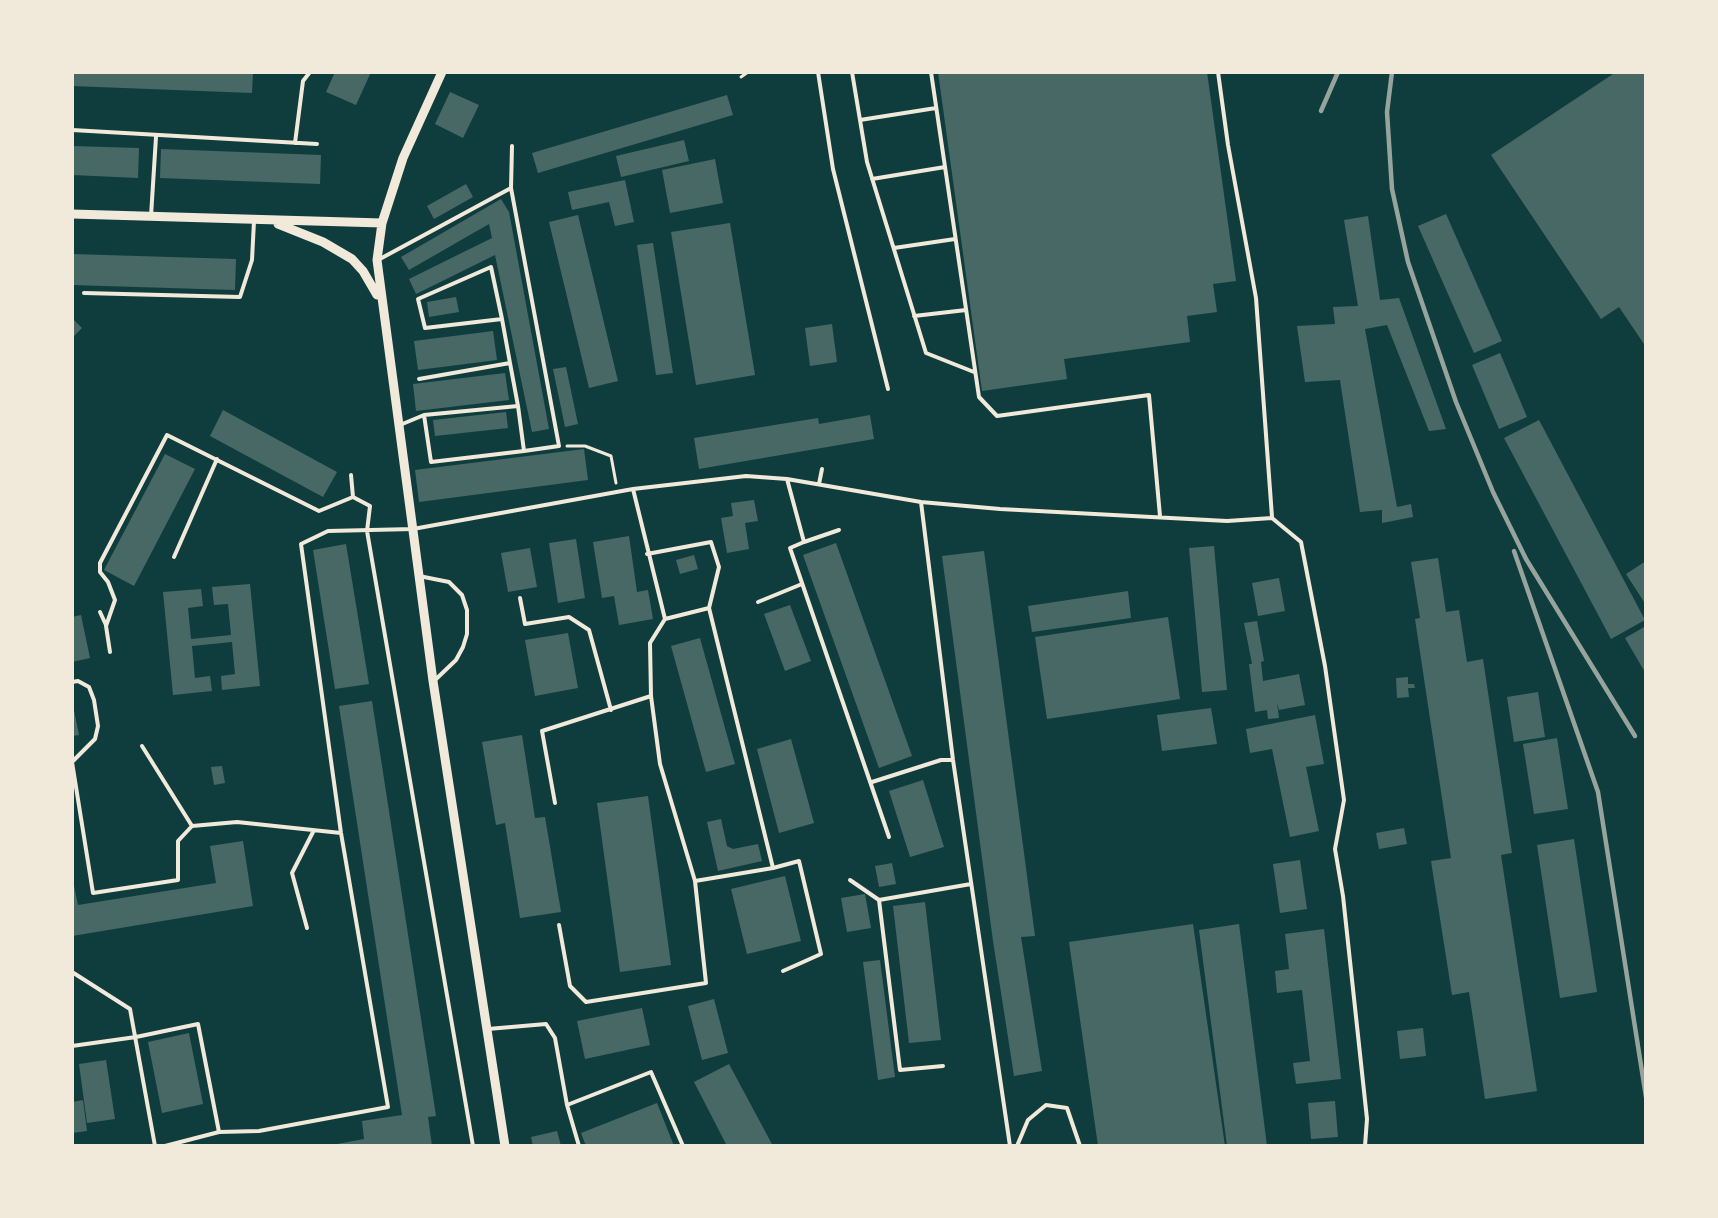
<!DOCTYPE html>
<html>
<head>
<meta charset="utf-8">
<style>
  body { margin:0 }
  #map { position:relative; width:1718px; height:1218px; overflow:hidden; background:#0f3d3e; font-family:"Source Serif 4",serif }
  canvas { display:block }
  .frame { position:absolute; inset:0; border:74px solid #f1e9da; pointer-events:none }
</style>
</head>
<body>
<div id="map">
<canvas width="1718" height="1218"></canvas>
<div class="frame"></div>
</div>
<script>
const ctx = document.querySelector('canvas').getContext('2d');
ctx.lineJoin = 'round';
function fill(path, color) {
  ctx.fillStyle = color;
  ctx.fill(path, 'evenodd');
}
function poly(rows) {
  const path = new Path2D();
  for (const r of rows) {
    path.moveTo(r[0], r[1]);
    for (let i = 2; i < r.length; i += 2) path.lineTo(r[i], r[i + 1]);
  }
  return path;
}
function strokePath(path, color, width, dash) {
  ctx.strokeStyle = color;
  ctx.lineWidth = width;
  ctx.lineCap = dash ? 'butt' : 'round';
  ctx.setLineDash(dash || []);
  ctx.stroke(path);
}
const building = poly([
  [72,72,253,72,252,93,72,86],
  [335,72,371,72,356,105,326,92],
  [938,72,1207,72,1236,281,1213,284,1217,312,1187,316,1190,342,1064,359,1067,379,982,391],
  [1616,72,1646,72,1646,347,1619,307,1601,319,1491,155],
  [450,92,479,105,463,138,435,124],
  [727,95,733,115,538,173,532,153],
  [684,140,689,161,621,177,616,156],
  [72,146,139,148,138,178,72,175],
  [161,149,321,155,320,184,160,178],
  [715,159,723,203,670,213,662,170],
  [625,180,634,222,615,226,609,202,572,210,568,192],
  [466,184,473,197,434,219,427,206],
  [501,199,509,212,549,429,532,432,495,255,416,294,409,279,492,238,489,224,409,270,401,257],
  [1446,214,1502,341,1474,353,1418,226],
  [578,215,618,381,589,388,549,222],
  [1368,216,1380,300,1399,298,1446,429,1429,431,1387,325,1365,329,1397,507,1411,504,1413,517,1382,523,1382,510,1360,512,1340,380,1305,382,1297,326,1335,324,1333,307,1358,306,1344,220],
  [730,223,755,375,696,385,671,232],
  [653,243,673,373,656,375,637,245],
  [72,254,236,259,235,290,72,285],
  [456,297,459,312,429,317,427,302],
  [72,318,82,328,72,338],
  [832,324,837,362,810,366,805,328],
  [493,331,497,360,418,370,414,341],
  [1500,353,1527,417,1499,429,1472,365],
  [566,367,578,424,565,427,553,369],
  [505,373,509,400,416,411,413,384],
  [223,410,337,472,323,497,210,436],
  [506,412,508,428,435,436,433,420],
  [870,415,874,439,699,469,694,438,818,418,819,424],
  [1539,420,1645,620,1611,639,1504,438],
  [584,449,588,480,419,502,415,470],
  [165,454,195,469,134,586,104,570],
  [754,500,758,521,745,523,749,549,727,553,721,518,733,516,731,503],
  [629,536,637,592,648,590,653,619,619,625,614,596,602,598,593,542],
  [576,539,585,598,558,603,549,543],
  [836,543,912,756,879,768,803,555],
  [346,544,369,684,335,689,313,550],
  [1214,546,1227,690,1202,692,1189,548],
  [530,548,537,587,508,592,501,553],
  [984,551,1035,936,1021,937,1042,1071,1014,1076,993,941,942,556],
  [694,555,698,569,680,574,676,560],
  [1438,558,1446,612,1459,610,1467,662,1483,659,1512,853,1501,855,1537,1091,1485,1099,1469,992,1452,995,1431,861,1451,858,1415,619,1420,618,1411,562],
  [1646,561,1646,605,1626,574],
  [1279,578,1285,611,1258,616,1252,583],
  [250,584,260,686,222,690,221,676,235,674,232,642,192,646,195,678,210,676,212,691,173,695,163,592,201,589,203,606,188,608,191,639,231,635,228,604,214,605,212,587],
  [1128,591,1131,618,1032,632,1028,606],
  [790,605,811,661,785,671,764,614],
  [81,615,90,658,72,662,72,617],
  [1168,617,1180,699,1047,719,1035,637],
  [1257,621,1264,661,1261,662,1263,681,1299,674,1305,705,1279,710,1277,702,1279,718,1268,719,1267,710,1255,712,1249,664,1252,664,1244,623],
  [1646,626,1646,674,1625,638],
  [568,633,578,688,535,696,525,640],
  [700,638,735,764,706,772,671,646],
  [1408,677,1408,684,1414,684,1415,688,1408,688,1409,697,1397,698,1396,678],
  [1538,692,1545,737,1514,742,1507,697],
  [72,700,79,735,72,736],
  [372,701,436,1116,428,1117,432,1146,326,1146,364,1139,362,1121,402,1115,339,706],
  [1211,708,1217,744,1162,751,1157,715],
  [1315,715,1324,764,1306,767,1319,831,1290,837,1272,749,1250,753,1246,729],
  [522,735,535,818,545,817,561,912,520,918,505,823,496,825,482,742],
  [1557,738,1568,809,1534,814,1523,744],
  [791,739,814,823,779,833,757,749],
  [222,766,225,783,214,785,211,767],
  [923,780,944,847,910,857,889,791],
  [648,796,671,965,620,972,597,803],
  [721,819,727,846,733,849,758,844,762,861,718,871,707,822],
  [1404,828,1407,844,1379,849,1376,833],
  [1574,839,1597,992,1560,998,1537,845],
  [243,841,253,906,72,936,72,876,78,905,216,883,210,846],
  [1300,860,1307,909,1280,913,1273,864],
  [892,863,896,884,879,887,875,866],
  [785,876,801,941,747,954,731,889],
  [865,894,871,928,847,932,841,898],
  [925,902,941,1040,909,1043,893,906],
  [1193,924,1225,1146,1098,1146,1069,942],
  [1239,924,1267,1146,1227,1146,1199,930],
  [1324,929,1341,1079,1296,1084,1293,1063,1310,1061,1302,990,1277,993,1275,971,1289,969,1285,934],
  [880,960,895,1077,878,1080,863,962],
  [714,999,728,1053,702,1060,688,1006],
  [642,1008,650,1045,585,1059,577,1021],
  [1423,1028,1426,1056,1400,1059,1397,1031],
  [189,1033,203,1104,162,1113,148,1042],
  [106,1060,115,1119,87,1123,79,1064],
  [729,1064,773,1146,727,1146,694,1082],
  [83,1100,87,1131,72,1133,72,1102],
  [1335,1101,1338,1137,1311,1139,1308,1103],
  [657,1103,674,1146,586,1146,581,1133],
  [557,1131,561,1146,533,1146,531,1137]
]);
const path = poly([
  [741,77,748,72],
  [567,446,585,446,611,456,616,483]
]);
const service = poly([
  [818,72,833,169,888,389],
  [852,72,867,162,926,353,974,372],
  [931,72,979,397,997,416,1149,395,1160,516],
  [1218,72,1228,145,1256,298,1272,517],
  [860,120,936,108],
  [72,130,317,144],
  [295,143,303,81,310,72],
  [512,146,511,188,559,446,524,451],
  [872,179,945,167],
  [151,216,156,137],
  [894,248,955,239],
  [378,260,511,188],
  [84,293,240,297,252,260,254,221],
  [914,316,966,310],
  [419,379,510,363],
  [424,415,431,462,524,451,518,406,510,363,502,319,491,267,418,299,425,328,502,319],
  [400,425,424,415,518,406],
  [351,475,353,497],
  [787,479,804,542,839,530],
  [819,484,822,469],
  [921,502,953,760,1010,1146],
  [804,542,790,548,889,837],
  [647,554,711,542,719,567,709,608],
  [174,557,217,459],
  [419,576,449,582,462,595,467,610,467,634,463,647,456,660,434,681],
  [520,598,525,624,569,617,589,630,611,710],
  [758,602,802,584],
  [100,612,106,625],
  [665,619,650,643,651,696,660,764,695,881],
  [110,652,106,626,115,600,108,582,100,572,100,563,167,435,319,511,353,497,370,506,367,531,473,1146],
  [72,682,78,681,89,687,94,700,98,726,95,739,72,762,93,893,178,880,178,841,192,826,237,822,341,833],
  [142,746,192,826],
  [872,782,941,760,953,760],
  [555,803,542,731,651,696],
  [773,868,799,861,821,954,783,971],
  [850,880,879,900,971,884],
  [879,900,900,1070,943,1066],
  [559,925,570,986,586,1002,706,983,695,881,773,868,709,608,665,619,633,489],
  [307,928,292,873,313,832],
  [72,972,130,1009,155,1146],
  [488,1029,546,1024,555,1038,567,1105,579,1146],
  [72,1046,136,1037,198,1024,219,1132],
  [567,1105,651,1072,683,1146],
  [165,1146,219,1132,259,1131,388,1107,341,833,301,544,328,531,413,529,633,489,746,476,787,479,921,502,1000,509,1227,521,1272,518,1301,542,1325,666,1344,800,1335,849,1343,896,1367,1119,1365,1146],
  [1017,1146,1028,1120,1046,1105,1067,1108,1080,1146]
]);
const tertiary = poly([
  [442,72,403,158,382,223,377,260,433,681,505,1146],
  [72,214,382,223],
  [278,224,323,242,352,259,363,271,377,295]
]);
const rail = poly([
  [1392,72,1387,112,1392,189,1408,262,1456,402,1493,492,1526,559,1635,736],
  [1321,111,1338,72],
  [1514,551,1598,792,1646,1097]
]);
fill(building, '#486865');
strokePath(path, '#f1e9da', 3);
strokePath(service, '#f1e9da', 4);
strokePath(tertiary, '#f1e9da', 9);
strokePath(rail, '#97a49c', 4.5);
</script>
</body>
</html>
